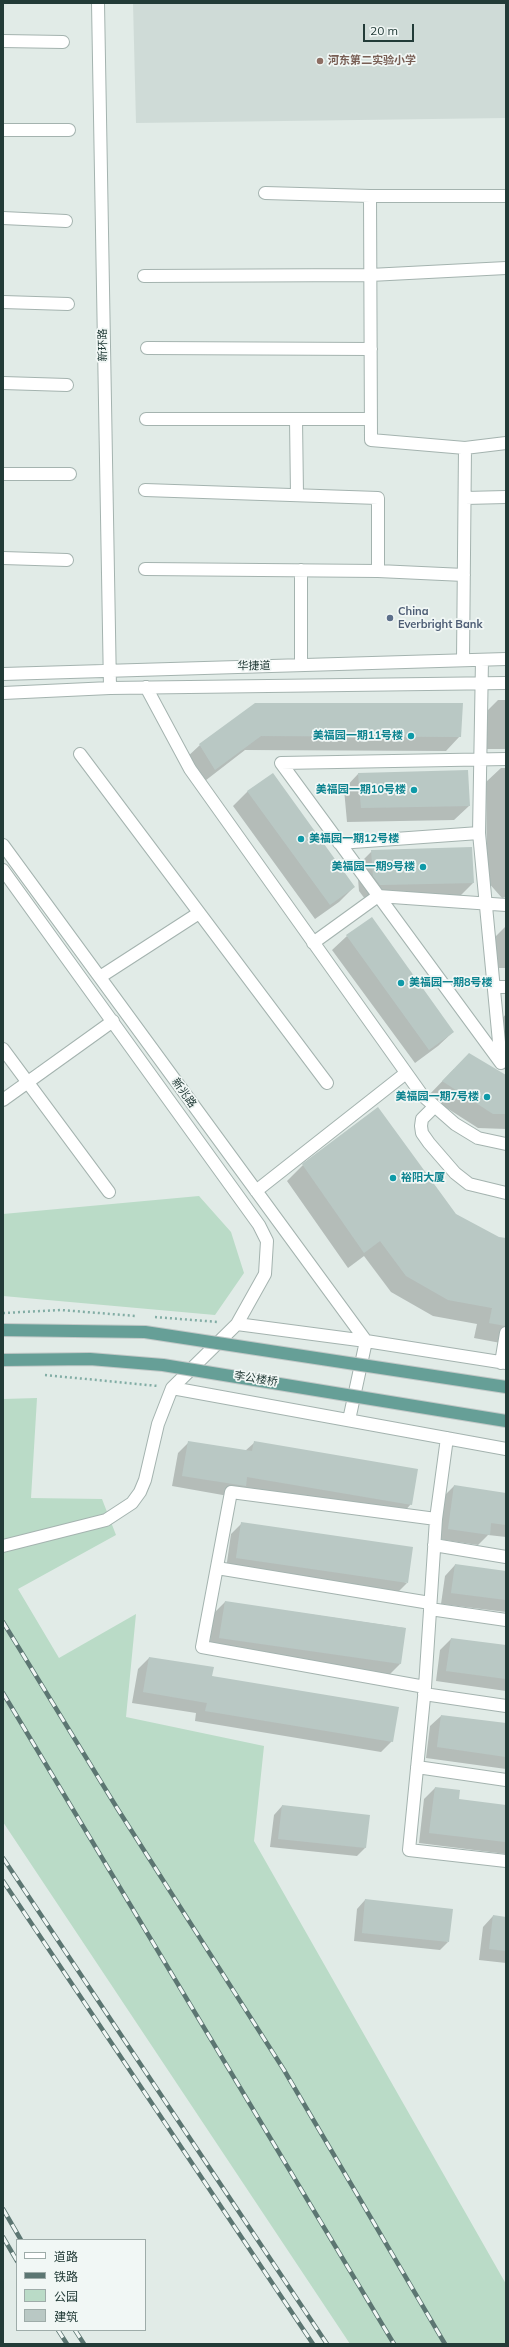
<!DOCTYPE html>
<html>
<head>
<meta charset="utf-8">
<style>
  body { margin:0 }
  #map { position:relative; width:509px; height:2347px; overflow:hidden; background:#e1ebe7; font-family:Mulish,"Noto Sans SC",sans-serif }
  canvas { display:block }
  .frame { position:absolute; inset:0; border:4px solid #223b37; pointer-events:none }
  .legend { position:absolute; left:16px; top:2239px; width:130px; height:92px; box-sizing:border-box; background:#f1f7f5; border:1px solid #9eaca9; margin:0; padding:5px 7px; list-style:none; font-size:12px; color:#223b37 }
  .legend li { display:flex; align-items:center; gap:8px; height:20px }
  .legend b { width:20px; border:1px solid #9eaca9 }
  .scale { position:absolute; left:363px; top:24px; width:51px; height:18px; box-sizing:border-box; border:2px solid #223b37; border-top:0; padding-left:5px; font-size:12px; line-height:14px; white-space:nowrap; color:#223b37; -webkit-text-stroke:3px #f1f7f5; paint-order:stroke }
</style>
</head>
<body>
<div id="map">
<canvas width="509" height="2347"></canvas>
<div class="frame"></div>
<ul class="legend">
<li><b style="height:5px;background:#fff"></b>道路</li>
<li><b style="height:5px;background:#5c7672"></b>铁路</li>
<li><b style="height:11px;background:#badbc7"></b>公园</li>
<li><b style="height:11px;background:#b9c8c4"></b>建筑</li>
</ul>
<div class="scale">20 m</div>
</div>
<script>
const ctx = document.querySelector('canvas').getContext('2d');
ctx.lineJoin = 'round';
function fill(path, color) {
  ctx.fillStyle = color;
  ctx.fill(path, 'evenodd');
}
function poly(rows) {
  const path = new Path2D();
  for (const r of rows) {
    path.moveTo(r[0], r[1]);
    for (let i = 2; i < r.length; i += 2) path.lineTo(r[i], r[i + 1]);
  }
  return path;
}
function strokePath(path, color, width, dash) {
  ctx.strokeStyle = color;
  ctx.lineWidth = width;
  ctx.lineCap = dash ? 'butt' : 'round';
  ctx.setLineDash(dash || []);
  ctx.stroke(path);
}
function drawText(font, color, halo, rows, align = 'center') {
  ctx.font = font + ' Mulish,"Noto Sans SC",sans-serif';
  ctx.lineWidth = 3.5;
  ctx.setLineDash([]);
  ctx.textBaseline = 'middle';
  ctx.strokeStyle = halo;
  ctx.fillStyle = color;
  for (const [text, x, y, turn = 0] of rows) {
    ctx.save();
    ctx.translate(x, y);
    ctx.rotate((+turn || 0) * Math.PI / 180);
    ctx.textAlign = isNaN(turn) ? turn : align;
    if (halo) ctx.strokeText(text, 0, 0);
    ctx.fillText(text, 0, 0);
    ctx.restore();
  }
}
const built = poly([
  [133,3,506,3,506,118,136,123]
]);
const green = poly([
  [199,1196,231,1232,244,1273,215,1315,3,1296,3,1214],
  [37,1398,31,1498,102,1499,116,1535,18,1589,59,1658,136,1614,126,1717,264,1746,254,1841,506,2284,506,2344,350,2344,3,1822,3,1399]
]);
const shadow = poly([
  [498,700,506,700,506,749,485,749,483,715],
  [462,704,460,736,446,751,245,750,201,784,185,759,200,745],
  [501,768,506,768,506,897,502,898,487,881,486,782],
  [358,774,469,806,454,820,347,822,344,789],
  [248,791,354,887,339,902,315,919,233,806],
  [372,851,473,883,459,897,365,899,359,891,357,866],
  [506,926,506,968,496,968,496,936],
  [347,936,453,1032,438,1046,415,1063,332,950],
  [506,1014,506,1046,499,1046,499,1022],
  [454,1069,506,1076,506,1129,478,1128,428,1096],
  [303,1165,455,1214,498,1238,506,1239,506,1344,474,1338,477,1324,433,1316,391,1292,364,1256,348,1268,287,1181],
  [189,1442,245,1451,254,1443,411,1504,401,1515,234,1497,172,1486,178,1453],
  [454,1486,506,1494,506,1537,488,1535,478,1545,438,1539,443,1497],
  [242,1523,407,1583,396,1594,226,1569,231,1534],
  [455,1565,506,1572,506,1612,441,1604,445,1576],
  [225,1602,405,1628,400,1664,389,1675,209,1648,214,1613],
  [451,1639,506,1646,506,1691,436,1681,440,1650],
  [149,1658,211,1676,392,1741,381,1752,195,1721,196,1713,132,1703,138,1669],
  [441,1716,506,1724,506,1769,426,1758,430,1726],
  [435,1788,458,1800,506,1806,506,1854,419,1843,424,1799],
  [282,1806,369,1816,365,1848,357,1856,270,1847,274,1815],
  [365,1900,448,1942,440,1950,354,1941,357,1909],
  [493,1916,506,1918,506,1963,479,1960,483,1927]
]);
const building = poly([
  [255,703,463,703,461,737,261,736,215,770,199,744],
  [468,770,470,806,361,808,358,773],
  [273,773,355,887,330,905,247,791],
  [472,847,474,883,380,885,373,876,371,850],
  [372,917,454,1032,429,1050,346,935],
  [469,1053,506,1075,506,1114,493,1114,442,1081],
  [378,1107,456,1214,499,1237,506,1238,506,1326,489,1323,492,1308,448,1300,406,1276,380,1241,364,1253,302,1164],
  [188,1441,252,1451,254,1441,418,1469,412,1505,247,1477,246,1486,182,1476],
  [454,1485,506,1493,506,1525,491,1523,490,1535,448,1529],
  [241,1522,413,1547,408,1583,236,1558],
  [455,1564,506,1571,506,1600,451,1593],
  [225,1601,406,1628,401,1664,219,1638],
  [451,1638,506,1645,506,1679,446,1671],
  [149,1657,214,1667,212,1676,399,1707,393,1742,205,1711,207,1703,143,1692],
  [441,1715,506,1723,506,1757,437,1747],
  [435,1787,460,1790,459,1799,506,1805,506,1842,429,1833],
  [282,1805,370,1815,366,1848,278,1839],
  [365,1899,453,1909,449,1942,362,1933],
  [493,1915,506,1917,506,1951,489,1949]
]);
const path = poly([
  [3,1313,61,1310,136,1316],
  [155,1317,218,1322],
  [45,1375,158,1386]
]);
const minor = poly([
  [98,3,110,688],
  [3,41,63,42],
  [3,130,69,130],
  [265,193,370,196],
  [506,196,370,196,371,440,465,448,506,443],
  [3,218,66,221],
  [144,276,370,275,506,268],
  [3,302,68,304],
  [147,348,371,349],
  [3,383,67,385],
  [146,419,371,419],
  [296,419,297,495],
  [3,474,70,474],
  [145,490,378,498,378,571],
  [465,498,506,497],
  [3,558,67,560],
  [145,569,378,571,464,575],
  [301,570,301,664],
  [463,660,465,448],
  [482,660,479,833,501,1063],
  [3,674,506,659],
  [146,687,190,769,422,1095,455,1124,478,1138,506,1144],
  [3,693,110,688,506,683],
  [80,754,327,1083],
  [339,843,479,833],
  [3,845,366,1341],
  [3,870,259,1225,267,1241,265,1274,237,1324,172,1388,158,1424,145,1480,140,1492,132,1503,106,1520,3,1546],
  [313,943,378,896,506,905],
  [100,977,199,913],
  [494,987,506,987],
  [3,1049,109,1192],
  [501,1063,281,763,506,759],
  [3,1100,113,1021],
  [434,1107,422,1119,421,1126,422,1133,429,1143,455,1173,469,1184,506,1193],
  [256,1191,406,1073],
  [237,1324,366,1341,506,1363],
  [501,1363,506,1333],
  [172,1388,506,1449],
  [349,1420,366,1341],
  [447,1438,436,1519,425,1687,409,1850,506,1861],
  [434,1545,506,1557],
  [217,1568,430,1603],
  [430,1609,506,1620],
  [425,1687,202,1647,231,1492,436,1519],
  [424,1694,506,1706],
  [417,1767,506,1780]
]);
const rail = poly([
  [3,1622,117,1808,284,2070,445,2344],
  [3,1693,394,2344],
  [3,1858,327,2344],
  [3,1881,313,2344],
  [3,2209,21,2240],
  [3,2237,17,2261],
  [58,2330,67,2344],
  [75,2330,84,2344]
]);
const majorBridge = poly([
  [3,1330,145,1332,506,1387],
  [3,1360,90,1359,163,1365,506,1421]
]);
const markers = [
  [320,61,4,"#8d6e63"],
  [390,618,4,"#5c6f8a"],
  [411,736,4,"#0f9aa8"],
  [414,790,4,"#0f9aa8"],
  [301,839,4,"#0f9aa8"],
  [423,867,4,"#0f9aa8"],
  [401,983,4,"#0f9aa8"],
  [487,1097,4,"#0f9aa8"],
  [393,1178,4,"#0f9aa8"]
];
const educationNames = [
  ["河东第二实验小学",328,61]
];
const streetNames = [
  ["新环路",103,345,-91],
  ["华捷道",254,666,-1],
  ["新兆路",184,1093,54],
  ["李公楼桥",256,1379,9]
];
const serviceNames = [
  ["China",398,612],
  ["Everbright Bank",398,625]
];
const cultureNames = [
  ["美福园一期11号楼",403,736],
  ["美福园一期10号楼",406,790],
  ["美福园一期12号楼",309,839,"left"],
  ["美福园一期9号楼",415,867],
  ["美福园一期8号楼",409,983,"left"],
  ["美福园一期7号楼",479,1097],
  ["裕阳大厦",401,1178,"left"]
];
fill(built, '#cfdbd7');
fill(green, '#badbc7');
fill(shadow, '#0003');
fill(building, '#b9c8c4');
strokePath(minor, '#a4b3af', 14);
strokePath(path, '#82ada5', 2.5, [2, 3]);
strokePath(minor, '#fff', 12);
strokePath(rail, '#5c7672', 4.5);
strokePath(rail, '#f1f7f5', 3, [9]);
strokePath(majorBridge, '#c1c8c7', 14, []);
strokePath(majorBridge, '#669f97', 12);
for (const [x, y, r, color] of markers) {
  const dot = new Path2D();
  dot.arc(x, y, r, 0, 2 * Math.PI);
  ctx.fillStyle = color;
  ctx.fill(dot);
  strokePath(dot, '#f1f7f5', 1.5);
}
drawText('bold 11px', '#785e54', '#f1f7f5', educationNames, 'left');
drawText('11px', '#223b37', '#f1f7f5', streetNames);
drawText('bold 11px', '#4e5e75', '#f1f7f5', serviceNames, 'left');
drawText('bold 11px', '#0d838f', '#f1f7f5', cultureNames, 'right');
</script>
</body>
</html>
